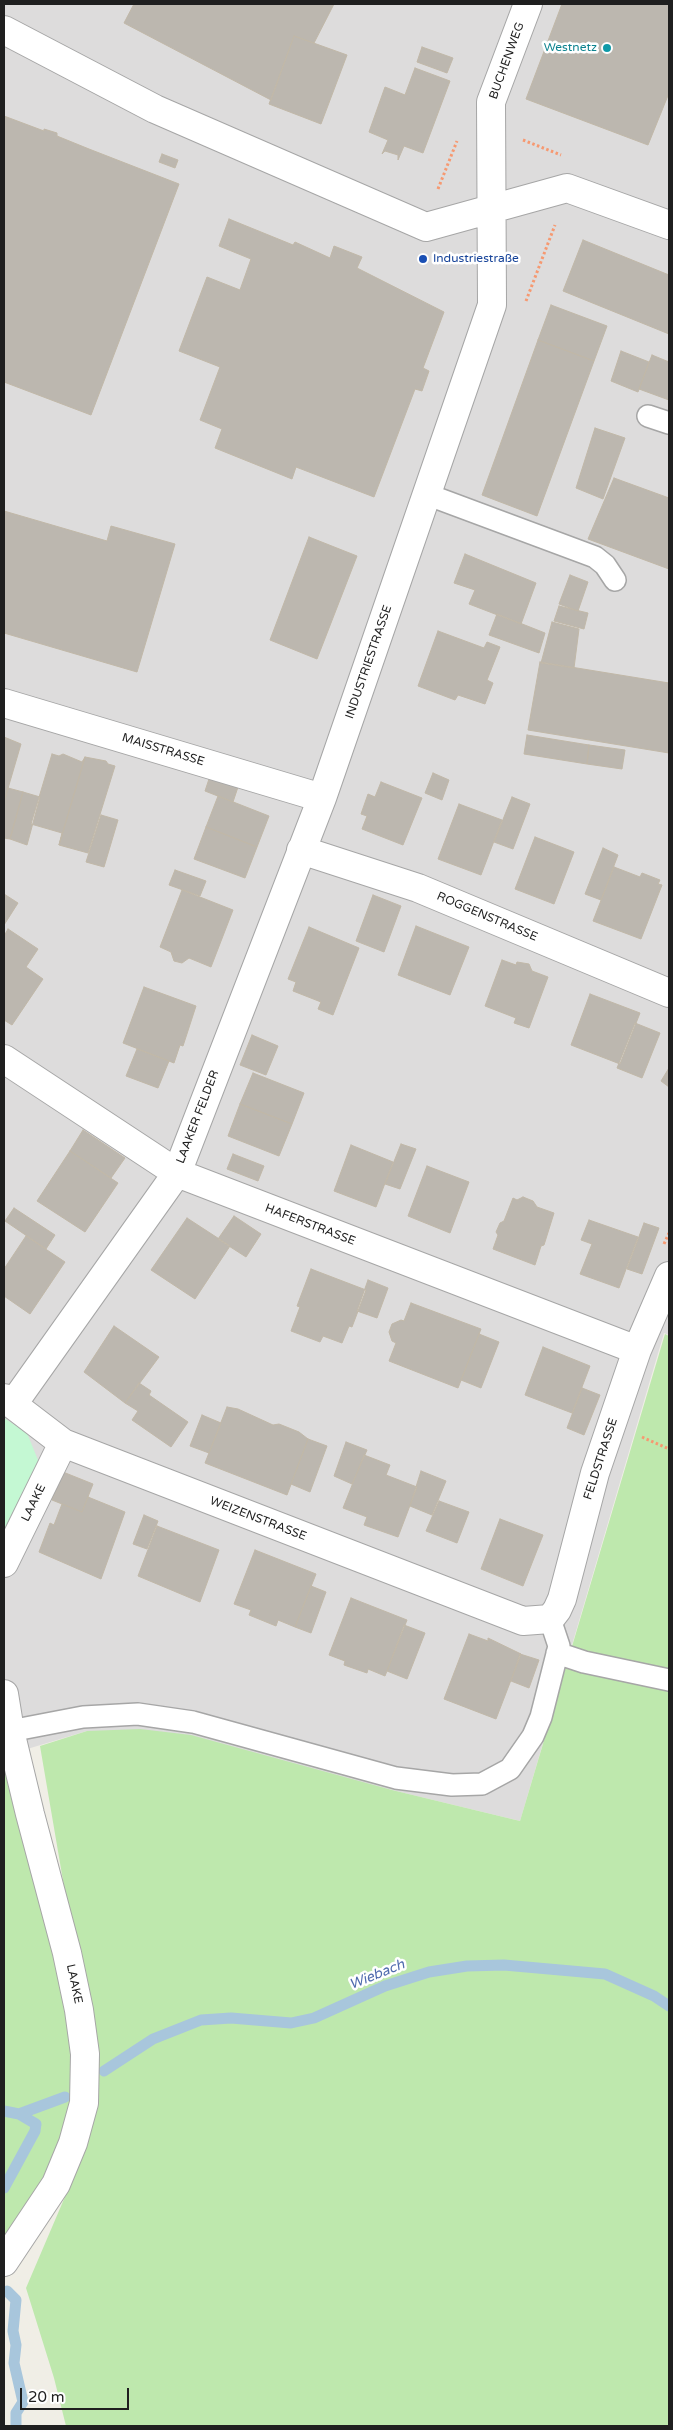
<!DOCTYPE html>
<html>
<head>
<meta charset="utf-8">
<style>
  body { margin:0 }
  #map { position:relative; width:673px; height:2430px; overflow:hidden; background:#f0eee6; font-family:"Varela Round",sans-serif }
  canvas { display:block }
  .frame { position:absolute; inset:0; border:5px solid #1f1f1f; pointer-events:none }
  .scale { position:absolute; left:20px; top:2388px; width:109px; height:22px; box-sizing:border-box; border:2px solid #1f1f1f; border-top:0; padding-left:6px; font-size:15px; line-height:18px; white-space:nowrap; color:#1f1f1f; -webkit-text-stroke:4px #fff; paint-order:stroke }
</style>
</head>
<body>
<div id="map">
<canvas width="673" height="2430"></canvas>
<div class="frame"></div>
<div class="scale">20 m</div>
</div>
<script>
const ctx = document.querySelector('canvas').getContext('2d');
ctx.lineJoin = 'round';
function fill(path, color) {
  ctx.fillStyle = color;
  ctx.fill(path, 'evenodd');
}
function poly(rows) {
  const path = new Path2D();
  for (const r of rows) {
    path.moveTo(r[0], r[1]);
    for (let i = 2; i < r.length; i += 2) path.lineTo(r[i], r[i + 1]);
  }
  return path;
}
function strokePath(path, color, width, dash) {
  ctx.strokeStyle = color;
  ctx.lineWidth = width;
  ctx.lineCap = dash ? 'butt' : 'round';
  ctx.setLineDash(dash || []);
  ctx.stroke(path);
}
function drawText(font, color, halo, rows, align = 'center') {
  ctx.font = font + ' "Varela Round",sans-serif';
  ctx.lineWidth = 5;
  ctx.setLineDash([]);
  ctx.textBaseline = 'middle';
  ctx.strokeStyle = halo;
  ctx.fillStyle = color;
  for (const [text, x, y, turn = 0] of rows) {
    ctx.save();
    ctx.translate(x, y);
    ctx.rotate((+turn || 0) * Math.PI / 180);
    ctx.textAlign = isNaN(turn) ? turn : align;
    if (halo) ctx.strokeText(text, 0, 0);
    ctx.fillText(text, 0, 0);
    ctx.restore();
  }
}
const residential = poly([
  [4,4,669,4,669,1335,664,1333,520,1821,392,1790,87,1731,4,1756]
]);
const grass = poly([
  [665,1334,669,1336,669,2426,66,2426,54,2378,26,2288,82,2157,92,2050,40,1746,87,1731,140,1729,191,1735,392,1790,520,1821],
  [4,1766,63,1990,75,2058,72,2108,47,2175,4,2239]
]);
const park = poly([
  [4,1418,27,1433,40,1465,4,1533]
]);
const stream = poly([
  [104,2071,153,2039,201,2020,231,2018,291,2023,314,2018,385,1986,429,1972,467,1966,504,1965,605,1974,654,1996,669,2006],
  [4,2111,19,2114,65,2097],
  [4,2188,35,2131,36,2124,19,2114],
  [7,2291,16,2300,13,2331,16,2345,14,2363,23,2402,16,2413,16,2426]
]);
const building = poly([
  [134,4,334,4,314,43,294,36,271,100,124,23,134,4],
  [562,4,669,4,669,93,648,145,526,99,562,4],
  [294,36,347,55,321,124,269,104,294,36],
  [422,47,453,58,447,73,417,62,422,47],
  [415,68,450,81,423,153,404,146,398,160,398,155,385,151,382,154,388,140,369,132,385,87,405,95,415,68],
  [4,116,44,131,44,129,57,133,57,136,89,149,179,184,91,415,4,382,4,116],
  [162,154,178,160,175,168,159,162,162,154],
  [229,219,293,245,295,242,330,258,334,246,362,257,357,268,444,312,423,368,429,371,422,391,415,389,374,497,296,467,292,479,215,448,222,429,200,420,220,367,179,351,207,277,240,290,251,259,219,246,229,219],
  [583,240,669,275,669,334,563,291,583,240],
  [551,305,607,326,594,361,538,340,551,305],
  [538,340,594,361,537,516,482,495,538,340],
  [621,351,649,362,638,392,611,381,621,351],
  [652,355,669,362,669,400,639,389,652,355],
  [595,428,625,438,603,499,576,488,595,428],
  [614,478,669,498,669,569,588,539,614,478],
  [4,511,107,541,111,526,175,544,137,672,4,633,4,511],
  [309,537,357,556,317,659,270,640,309,537],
  [465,554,536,583,521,624,469,604,475,590,454,583,465,554],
  [570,575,588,582,578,611,559,604,570,575],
  [559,606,588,613,584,629,554,621,559,606],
  [497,614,545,633,539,653,489,635,497,614],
  [552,622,579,629,574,668,541,663,552,622],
  [438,631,484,648,487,642,500,647,487,680,493,683,485,704,458,695,455,700,418,686,438,631],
  [540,662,669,683,669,753,528,730,540,662],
  [527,735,589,745,587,764,524,754,527,735],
  [4,737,21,744,4,802,4,737],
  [589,745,625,750,622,769,587,764,589,745],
  [52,754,59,756,63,754,82,762,85,757,59,845,62,833,31,824,52,754],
  [85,757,106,761,108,764,115,766,88,853,59,845,85,757],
  [433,773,449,780,442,800,425,793,433,773],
  [210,776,238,787,233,802,205,791,210,776],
  [381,782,422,798,403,845,362,829,367,816,361,814,368,794,375,797,381,782],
  [8,788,23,792,10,839,4,838,4,802,8,788],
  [23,792,40,797,27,845,10,839,23,792],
  [218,796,269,816,257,847,206,827,218,796],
  [512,797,530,804,513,849,494,842,512,797],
  [459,804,502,820,481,875,438,859,459,804],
  [101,815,118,820,104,867,86,862,101,815],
  [206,827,257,847,245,878,194,859,206,827],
  [535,837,574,852,554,904,515,889,535,837],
  [603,848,618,855,601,900,585,894,603,848],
  [614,867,640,877,642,873,660,880,658,884,662,885,641,939,593,921,614,867],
  [175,870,206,881,200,896,169,885,175,870],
  [182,890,233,910,211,967,189,958,182,963,174,961,171,952,160,947,182,890],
  [4,894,18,903,4,925,4,894],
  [373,895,401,906,384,952,356,941,373,895],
  [416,926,469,947,450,995,398,975,416,926],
  [309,927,359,948,333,1015,318,1009,321,1002,293,991,296,982,288,979,309,927],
  [8,929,38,949,26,967,43,979,12,1025,4,1020,4,936,8,929],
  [502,960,516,965,517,962,529,964,532,971,548,977,529,1028,514,1023,516,1018,485,1006,502,960],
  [144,987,196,1006,183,1046,180,1045,174,1063,123,1043,144,987],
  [590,994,640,1013,620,1064,571,1045,590,994],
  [635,1023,660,1033,642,1078,617,1068,635,1023],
  [252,1035,278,1046,266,1075,240,1065,252,1035],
  [137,1049,169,1061,158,1088,126,1076,137,1049],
  [669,1068,669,1087,661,1081,669,1068],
  [253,1073,304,1093,292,1124,240,1104,253,1073],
  [240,1104,292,1124,279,1156,228,1136,240,1104],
  [83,1130,125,1158,111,1178,70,1151,83,1130],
  [401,1144,416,1149,400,1189,385,1184,401,1144],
  [351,1145,393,1162,376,1207,334,1191,351,1145],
  [70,1151,118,1183,85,1232,37,1201,70,1151],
  [233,1154,264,1166,258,1181,227,1169,233,1154],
  [427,1166,469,1182,450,1233,408,1216,427,1166],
  [523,1197,533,1201,537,1207,554,1213,544,1245,541,1246,535,1265,493,1249,498,1235,496,1232,500,1223,504,1221,513,1198,517,1200,523,1197],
  [14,1208,55,1235,46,1249,5,1221,14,1208],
  [234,1216,261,1234,246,1257,218,1239,234,1216],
  [187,1218,230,1246,195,1299,151,1270,187,1218],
  [589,1220,638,1237,619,1288,580,1274,592,1244,581,1240,589,1220],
  [644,1223,659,1228,642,1274,627,1269,644,1223],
  [26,1236,65,1262,30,1314,4,1296,4,1269,26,1236],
  [311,1269,366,1290,352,1327,349,1326,342,1343,323,1336,320,1342,291,1331,300,1307,297,1306,311,1269],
  [368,1280,388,1288,377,1318,357,1311,368,1280],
  [411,1303,481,1329,458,1388,389,1361,396,1343,392,1341,389,1332,392,1324,401,1320,404,1321,411,1303],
  [114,1326,159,1357,125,1403,84,1372,114,1326],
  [479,1334,499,1342,481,1388,461,1380,479,1334],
  [543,1347,590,1366,572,1413,525,1395,543,1347],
  [139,1383,151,1391,149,1395,188,1422,171,1447,132,1420,138,1411,125,1403,139,1383],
  [582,1388,600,1395,584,1435,567,1428,582,1388],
  [227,1407,238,1409,273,1425,279,1424,299,1432,308,1439,287,1495,205,1463,227,1407],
  [202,1415,221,1423,209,1453,190,1446,202,1415],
  [308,1439,327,1446,310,1492,291,1484,308,1439],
  [346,1442,367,1450,352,1484,334,1476,346,1442],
  [364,1455,390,1465,386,1475,417,1487,398,1537,364,1525,367,1517,343,1508,364,1455],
  [421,1471,446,1481,432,1515,410,1506,421,1471],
  [63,1472,93,1484,82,1512,52,1500,63,1472],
  [88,1497,125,1512,101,1579,39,1552,50,1523,54,1525,62,1504,82,1512,88,1497],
  [439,1501,469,1512,457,1543,426,1531,439,1501],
  [144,1515,158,1521,147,1549,133,1544,144,1515],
  [500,1519,543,1535,523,1586,481,1569,500,1519],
  [157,1526,219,1550,200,1602,138,1576,157,1526],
  [255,1550,316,1574,295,1627,278,1620,276,1626,249,1615,251,1610,234,1604,255,1550],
  [311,1586,326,1592,311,1633,295,1627,311,1586],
  [351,1598,407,1620,385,1676,368,1669,367,1673,344,1665,345,1661,329,1655,351,1598],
  [404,1625,425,1633,407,1679,387,1671,404,1625],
  [469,1634,488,1641,488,1638,521,1654,496,1719,444,1699,469,1634],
  [520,1654,539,1660,529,1688,511,1681,520,1654]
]);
const path = poly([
  [523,140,561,155],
  [438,189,457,141],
  [526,301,555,225],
  [664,1244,669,1233],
  [642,1437,669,1449]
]);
const service = poly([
  [648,416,669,423],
  [426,494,595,557,605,565,615,580],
  [557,1653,584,1662,669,1680],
  [10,1731,83,1717,138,1714,193,1722,396,1778,452,1785,482,1784,510,1769,533,1736,541,1717,559,1646,550,1619]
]);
const minor = poly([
  [4,30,155,109,426,227,567,188,669,225],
  [4,703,322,798],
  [301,850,418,888,669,993],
  [4,1059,177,1173,637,1350],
  [4,1398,63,1443,523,1621,550,1619,557,1610,562,1599,595,1473,637,1350,669,1276],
  [13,1404,177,1173,322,798,492,305,491,102,528,4],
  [4,1563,63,1443],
  [4,1694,10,1731,30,1814,67,1953,79,2010,85,2054,84,2103,73,2143,56,2184,4,2262]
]);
const markers = [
  [607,48,5,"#0f9aa8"],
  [423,259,5,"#1a4fb4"]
];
const cultureNames = [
  ["Westnetz",597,48]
];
const streetNames = [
  ["BUCHENWEG",507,61,-70],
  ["INDUSTRIESTRASSE",369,662,-71],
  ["MAISSTRASSE",163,750,17],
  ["ROGGENSTRASSE",487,917,23],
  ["LAAKER FELDER",198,1117,-69],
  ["HAFERSTRASSE",310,1225,21],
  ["FELDSTRASSE",601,1459,-72],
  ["LAAKE",34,1503,-64],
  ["WEIZENSTRASSE",258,1519,21],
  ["LAAKE",74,1984,78]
];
const transitNames = [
  ["Industriestraße",433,259]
];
const waterNames = [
  ["Wiebach",377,1975,-22]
];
fill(residential, '#dddcdc');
fill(grass, '#bee8ad');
fill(park, '#c4f8d3');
strokePath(stream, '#a8c6dc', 11);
fill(building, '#bcb7af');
strokePath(building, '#c1b8a8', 1);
strokePath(service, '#a6a6a6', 24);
strokePath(minor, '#a6a6a6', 30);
strokePath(path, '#f69971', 3, [2.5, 2.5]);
strokePath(service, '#fff', 21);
strokePath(minor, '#fff', 28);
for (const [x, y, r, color] of markers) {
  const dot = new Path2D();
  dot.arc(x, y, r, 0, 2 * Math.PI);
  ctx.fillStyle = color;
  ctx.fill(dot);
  strokePath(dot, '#fff', 2);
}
drawText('12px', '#0d838f', '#fff', cultureNames, 'right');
drawText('12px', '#1f1f1f', '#fff', streetNames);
drawText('12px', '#164399', '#fff', transitNames, 'left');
drawText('italic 14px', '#4e6aad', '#fff', waterNames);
</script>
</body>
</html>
